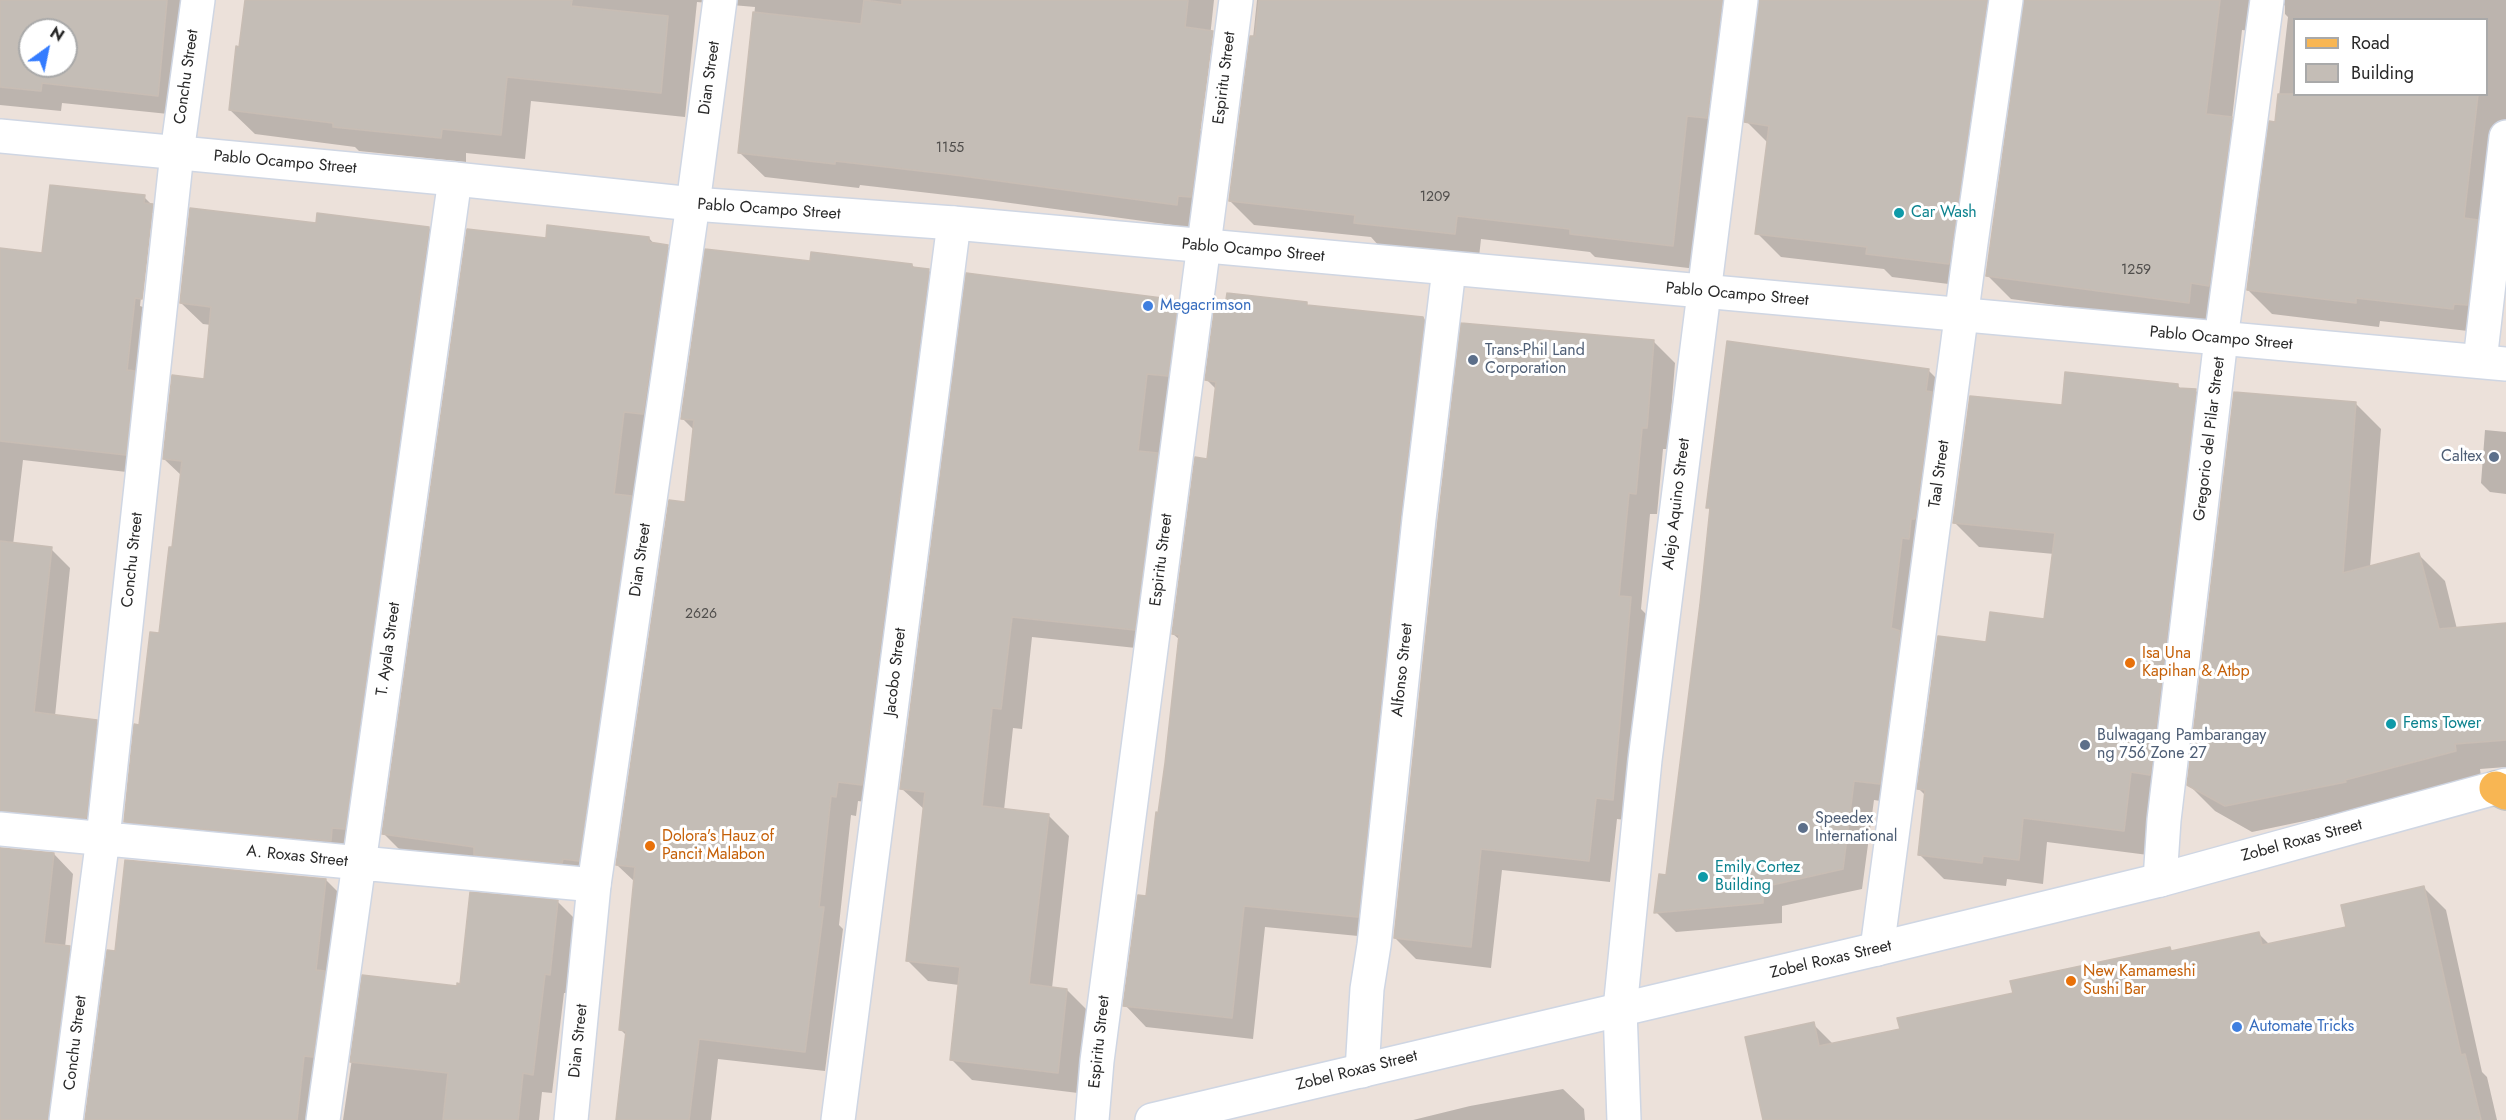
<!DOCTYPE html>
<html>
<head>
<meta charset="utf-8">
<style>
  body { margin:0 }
  #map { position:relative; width:2506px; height:1120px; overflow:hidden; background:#ece1da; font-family:Jost,sans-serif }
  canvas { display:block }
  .legend { position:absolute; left:2293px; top:18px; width:195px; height:78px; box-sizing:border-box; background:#fff; border:2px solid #a9a9a9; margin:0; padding:8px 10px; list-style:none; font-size:18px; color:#292929 }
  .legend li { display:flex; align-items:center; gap:12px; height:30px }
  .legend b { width:30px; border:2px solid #a9a9a9 }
  .north { position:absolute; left:18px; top:18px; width:60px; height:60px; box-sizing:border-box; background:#fff; border:2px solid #a9a9a9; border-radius:50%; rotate:33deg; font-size:16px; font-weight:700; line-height:24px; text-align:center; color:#292929 }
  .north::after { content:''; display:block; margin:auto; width:21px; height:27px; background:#347cff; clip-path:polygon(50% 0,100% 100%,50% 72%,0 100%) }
</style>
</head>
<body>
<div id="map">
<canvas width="2506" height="1120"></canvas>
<ul class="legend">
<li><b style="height:8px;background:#f8b653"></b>Road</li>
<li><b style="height:16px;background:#c4bdb6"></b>Building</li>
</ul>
<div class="north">N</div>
</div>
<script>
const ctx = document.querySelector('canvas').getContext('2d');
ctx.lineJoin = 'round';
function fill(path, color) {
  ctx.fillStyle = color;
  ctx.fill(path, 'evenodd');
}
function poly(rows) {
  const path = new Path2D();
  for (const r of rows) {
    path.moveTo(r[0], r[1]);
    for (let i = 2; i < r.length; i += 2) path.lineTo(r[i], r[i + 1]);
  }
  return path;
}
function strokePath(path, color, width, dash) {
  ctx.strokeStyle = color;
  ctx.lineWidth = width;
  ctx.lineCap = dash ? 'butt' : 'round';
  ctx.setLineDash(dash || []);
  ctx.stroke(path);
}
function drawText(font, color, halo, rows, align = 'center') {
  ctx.font = font + ' Jost,sans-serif';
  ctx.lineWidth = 6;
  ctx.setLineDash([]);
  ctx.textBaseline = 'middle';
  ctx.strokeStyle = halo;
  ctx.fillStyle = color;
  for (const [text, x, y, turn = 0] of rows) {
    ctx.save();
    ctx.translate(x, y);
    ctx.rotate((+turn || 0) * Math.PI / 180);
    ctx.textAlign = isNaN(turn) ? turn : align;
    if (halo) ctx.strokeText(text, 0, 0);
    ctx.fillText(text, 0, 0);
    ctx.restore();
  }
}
const shadow = poly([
  [0,0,190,0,178,115,62,103,61,111,0,105],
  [30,30,66,30,66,66,30,66],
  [246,0,1214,0,1200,130,1224,154,1202,229,981,199,860,185,859,188,765,177,740,153,755,7,697,2,685,117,531,101,525,159,466,153,466,162,359,151,355,147,255,134,230,110],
  [1257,0,2506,0,2506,200,2477,332,2380,321,2379,327,2272,314,2248,290,2276,123,2288,17,2285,14,2285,5,2276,12,2270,33,2242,30,2232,119,2255,142,2212,326,2011,299,1987,275,2026,4,2015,12,1973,287,1892,277,1884,269,1781,257,1757,233,1768,143,1746,121,1761,6,1750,12,1697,269,1595,257,1590,252,1481,239,1479,257,1379,246,1371,237,1254,225,1230,201,1243,134],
  [2294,20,2486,20,2486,94,2294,94],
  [144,197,171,224,144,474,23,460,13,545,51,549,70,568,55,716,96,721,116,741,105,837,3,838,0,847,1,849,54,854,73,874,65,947,69,947,89,967,69,1120,0,1120,0,250,44,255],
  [150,213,153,213,143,307,140,306],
  [317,224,429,228,450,250,366,850,147,843,125,821,140,726,160,634,182,476,164,459,205,381,211,325,203,324,181,303],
  [649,238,655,245,667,246,694,272,604,886,410,860,384,834,547,240],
  [811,263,912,265,915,268,928,270,949,290,882,804,858,801,856,816,851,815,839,925,843,929,825,1071,718,1059,711,1120,617,1120,627,1036,620,1029,635,882,617,865,686,504,694,430,682,418],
  [1177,302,1198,323,1188,396,1168,394,1160,458,1155,650,1032,637,1022,729,1013,728,1004,810,1048,815,1069,836,1052,988,1067,990,1088,1011,1078,1093,972,1080,951,1059,959,985,928,981,907,960,925,810,901,788],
  [1306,304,1309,307,1423,318,1444,340,1379,938,1265,927,1253,1039,1146,1027,1125,1005,1147,898,1159,814,1180,640,1173,634,1209,460,1217,390,1207,380,1227,307],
  [1653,341,1675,363,1668,449,1663,449,1657,514,1650,514,1641,609,1652,620,1634,821,1617,819,1610,882,1502,870,1491,968,1416,959,1395,938],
  [1928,370,1948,390,1900,804,1874,800,1862,889,1782,906,1782,923,1676,932,1656,912,1667,877,1711,511,1708,507],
  [2177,385,2181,389,2196,391,2220,415,2148,855,2047,842,2043,884,2007,879,2006,886,1944,879,1919,854,1926,796,1919,789,1987,644,2046,620,2054,554,1979,547,1954,522,2063,407],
  [2355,403,2381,429,2370,567,2419,555,2445,581,2457,629,2506,625,2506,767,2480,769,2481,777,2371,807,2252,832,2215,811,2189,785],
  [2485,430,2506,432,2506,494,2490,492,2481,483],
  [326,880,345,899,326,1120,86,1120,117,953],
  [2424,888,2446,910,2482,1072,2487,1077,2497,1120,1765,1120,1813,1024,1834,1045,1902,1030,2014,994,2170,949,2173,952,2259,934,2270,945,2347,928],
  [558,902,577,921,569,993,564,993,552,1093,542,1092,539,1120,343,1120,364,977,458,987],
  [1563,1089,1584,1109,1585,1120,1413,1120,1470,1106]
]);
const building = poly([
  [0,0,167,0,158,96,42,83,41,91,0,87,0,0],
  [30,30,66,30,66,66,30,66,30,30],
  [245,0,572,0,571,6,668,16,661,93,507,77,501,135,442,129,441,138,333,127,333,123,229,110,236,46,239,47,245,0],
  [864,0,902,5,902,0,1188,0,1185,27,1213,31,1191,197,1178,196,1177,205,955,175,835,161,835,164,738,153,753,12,861,24,864,0],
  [1259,0,1722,0,1707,118,1687,116,1673,246,1570,234,1570,229,1457,216,1455,234,1354,223,1355,215,1229,201,1250,36,1255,36,1259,0],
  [1759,0,1987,0,1949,264,1866,254,1867,247,1755,234,1769,126,1744,122,1759,0],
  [2024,0,2220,0,2206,114,2232,117,2209,286,2191,283,2189,303,1986,276,2024,0],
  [2278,94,2478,94,2464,218,2478,220,2468,305,2454,304,2453,309,2356,298,2356,303,2247,290,2269,121,2275,122,2278,94],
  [50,185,145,195,144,203,153,204,142,299,135,298,127,370,135,371,126,455,0,441,0,248,42,253,50,185],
  [190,208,316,223,317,213,429,227,345,829,332,828,331,841,124,822,134,724,139,725,150,632,159,633,169,547,172,547,182,461,163,459,172,375,204,379,211,307,180,303,190,208],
  [547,225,649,237,649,242,668,245,643,414,624,412,614,494,632,496,579,861,563,859,562,863,474,855,474,847,382,834,467,229,546,238,547,225],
  [705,249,810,261,811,252,912,264,912,267,929,269,862,785,838,782,836,797,831,796,819,907,824,907,805,1052,699,1039,689,1120,616,1120,626,1031,619,1030,635,867,616,865,669,500,685,502,694,420,681,419,705,249],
  [966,273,1178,300,1168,376,1147,374,1138,451,1158,453,1135,630,1012,617,1001,709,992,708,982,806,1049,814,1029,984,1067,989,1058,1073,950,1060,960,967,906,961,925,792,900,789,966,273],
  [1227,293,1307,302,1307,305,1423,317,1424,320,1400,517,1358,917,1244,906,1232,1018,1123,1006,1138,895,1146,896,1156,812,1158,813,1165,763,1179,635,1172,634,1195,457,1207,459,1216,382,1205,380,1215,305,1225,306,1227,293],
  [1461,323,1654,340,1647,428,1642,428,1636,494,1629,493,1619,596,1631,597,1613,800,1596,798,1589,861,1481,849,1471,947,1394,938,1438,521,1461,323],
  [1727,341,1929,369,1926,391,1932,392,1915,519,1911,519,1909,539,1902,538,1891,628,1900,631,1880,784,1854,781,1843,869,1763,887,1763,903,1654,913,1659,874,1666,875,1700,604,1710,508,1706,508,1727,341],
  [2065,372,2178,384,2178,388,2196,389,2150,775,2131,772,2124,831,2023,818,2019,860,1983,856,1982,863,1918,855,1925,790,1917,789,1938,636,1986,642,1990,612,2044,619,2055,533,1953,523,1970,396,2062,405,2065,372],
  [2234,392,2356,402,2343,573,2419,553,2439,629,2506,623,2506,740,2455,744,2456,751,2345,780,2346,782,2225,806,2187,785,2234,392],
  [0,541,52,547,34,712,97,720,86,818,0,811,0,541],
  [0,848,54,853,44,943,70,946,48,1120,0,1120,0,848],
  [125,860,326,879,316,970,325,971,313,1057,304,1056,297,1120,85,1120,107,950,115,951,125,860],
  [2424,886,2461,1055,2465,1054,2481,1120,1763,1120,1745,1037,1814,1022,1819,1046,1900,1029,1897,1018,2013,993,2010,981,2170,947,2171,951,2259,932,2262,945,2346,927,2341,905,2424,886],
  [470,892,558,900,550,975,545,974,533,1075,523,1073,518,1120,443,1120,448,1073,350,1062,362,975,457,986,457,983,460,984,470,892]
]);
const minor = poly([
  [2480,361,2506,137],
  [0,829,594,885],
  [2160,880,2164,820,2221,339,2267,0],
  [1877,949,1971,243,2006,0],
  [1620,1009,1645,760,1741,0],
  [1362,1071,1367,989,1374,945,1419,519,1449,269],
  [66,1120,103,838,177,153,198,0],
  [323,1120,455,179],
  [838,1120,954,223],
  [1092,1120,1097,1061,1236,0]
]);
const tertiary = poly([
  [1620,1009,1624,1120],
  [571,1120,594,885,693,204,720,0]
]);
const secondary = poly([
  [0,136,455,179,693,204,954,223,2506,364],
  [1152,1120,1877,949,2160,880,2506,785]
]);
const primary = poly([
  [2496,788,2506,793]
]);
const markers = [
  [1899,213,6,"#0f9aa8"],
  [1148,306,6,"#3f7fe0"],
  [1473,360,6,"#5c6f8a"],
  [2494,457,6,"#5c6f8a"],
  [2130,663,6,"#e8710a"],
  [2391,724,6,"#0f9aa8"],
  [2085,745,6,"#5c6f8a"],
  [1803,828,6,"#5c6f8a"],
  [650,846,6,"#e8710a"],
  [1703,877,6,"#0f9aa8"],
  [2071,981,6,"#e8710a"],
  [2237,1027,6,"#3f7fe0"]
];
const numberNames = [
  ["1155",950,149],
  ["1209",1435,198],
  ["1259",2136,271],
  ["2626",701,615]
];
const streetNames = [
  ["Conchu Street",187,77,-82],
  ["Dian Street",710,78,-82],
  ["Espiritu Street",1225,78,-83],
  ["Pablo Ocampo Street",285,163,5],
  ["Pablo Ocampo Street",769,210,4],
  ["Pablo Ocampo Street",1253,251,5],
  ["Pablo Ocampo Street",1737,295,5],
  ["Pablo Ocampo Street",2221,339,5],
  ["Gregorio del Pilar Street",2210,439,-83],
  ["Taal Street",1940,474,-82],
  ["Alejo Aquino Street",1677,504,-83],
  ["Conchu Street",133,560,-84],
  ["Dian Street",641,560,-82],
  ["Espiritu Street",1162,560,-83],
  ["T. Ayala Street",389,649,-82],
  ["Alfonso Street",1403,670,-84],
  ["Jacobo Street",896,672,-83],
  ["Zobel Roxas Street",2302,841,-15],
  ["A. Roxas Street",297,857,6],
  ["Zobel Roxas Street",1831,960,-13],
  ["Dian Street",579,1041,-84],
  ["Espiritu Street",1100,1042,-84],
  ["Conchu Street",76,1043,-83],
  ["Zobel Roxas Street",1357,1071,-14]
];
const cultureNames = [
  ["Car Wash",1911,213],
  ["Fems Tower",2403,724],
  ["Emily Cortez",1715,868],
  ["Building",1715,886]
];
const shopNames = [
  ["Megacrimson",1160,306],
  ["Automate Tricks",2249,1027]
];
const serviceNames = [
  ["Trans-Phil Land",1485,351],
  ["Corporation",1485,369],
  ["Caltex",2482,457,"right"],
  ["Bulwagang Pambarangay",2097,736],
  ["ng 756 Zone 27",2097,754],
  ["Speedex",1815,819],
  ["International",1815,837]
];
const foodNames = [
  ["Isa Una",2142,654],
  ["Kapihan & Atbp",2142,672],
  ["Dolora's Hauz of",662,837],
  ["Pancit Malabon",662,855],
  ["New Kamameshi",2083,972],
  ["Sushi Bar",2083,990]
];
fill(shadow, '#0003');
fill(building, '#c4bdb6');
strokePath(building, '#c8bdb4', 1.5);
strokePath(minor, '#cfd6e3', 36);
strokePath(tertiary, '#cfd6e3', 36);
strokePath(secondary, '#cfd6e3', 36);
strokePath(primary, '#c3c3c3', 36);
strokePath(minor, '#fff', 33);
strokePath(tertiary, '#fff', 33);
strokePath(secondary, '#fff', 33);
strokePath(primary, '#f8b653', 33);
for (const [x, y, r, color] of markers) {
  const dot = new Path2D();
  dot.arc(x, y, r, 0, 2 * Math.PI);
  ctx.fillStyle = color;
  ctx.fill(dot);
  strokePath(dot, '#fff', 2);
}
drawText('14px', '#504e4c', null, numberNames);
drawText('16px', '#292929', '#fff', streetNames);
drawText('16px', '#0d838f', '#fff', cultureNames, 'left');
drawText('16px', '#366cbe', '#fff', shopNames, 'left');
drawText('16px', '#4e5e75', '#fff', serviceNames, 'left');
drawText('16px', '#c56008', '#fff', foodNames, 'left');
</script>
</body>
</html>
